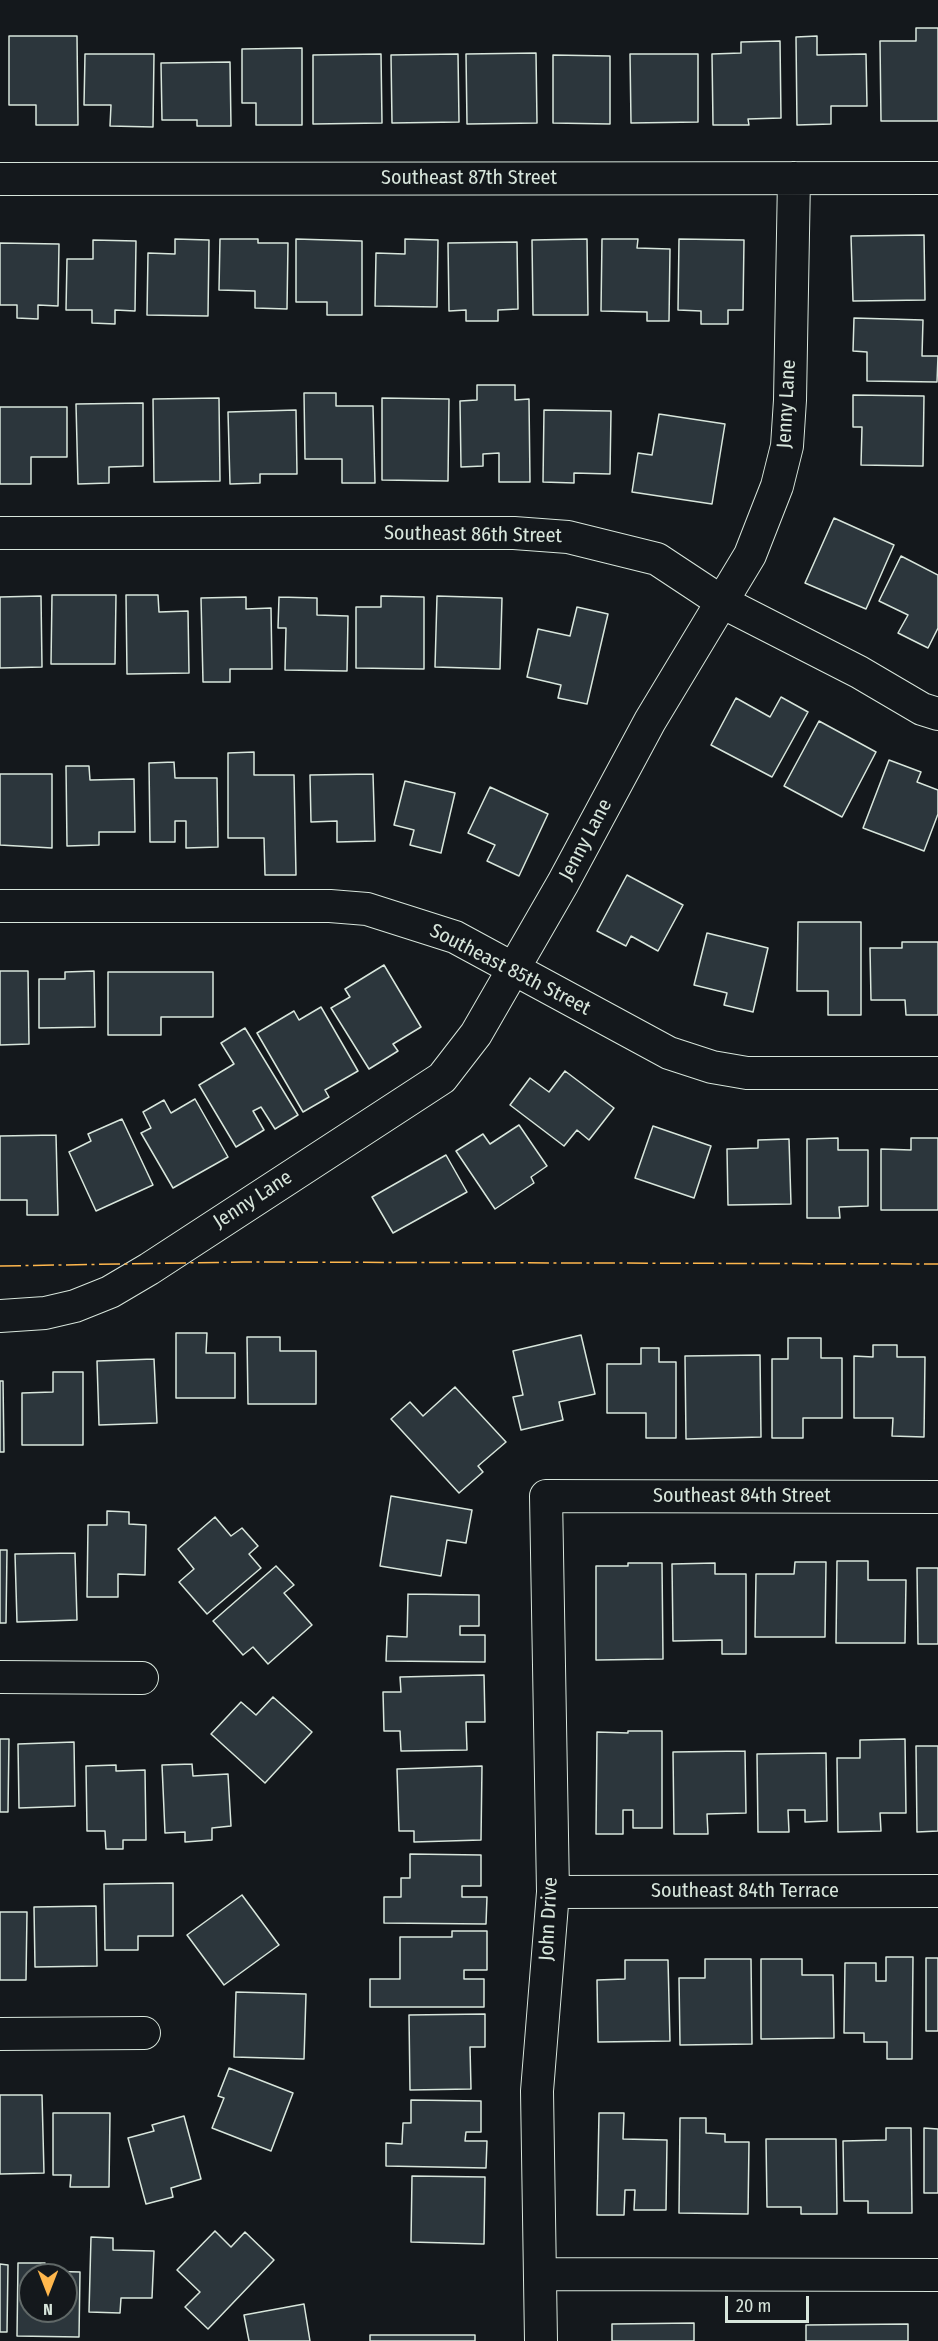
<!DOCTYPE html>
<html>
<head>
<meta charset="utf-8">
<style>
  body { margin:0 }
  #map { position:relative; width:938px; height:2341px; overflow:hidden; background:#14181c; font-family:"Fira Sans Condensed",sans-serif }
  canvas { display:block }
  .north { position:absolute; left:18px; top:2263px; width:60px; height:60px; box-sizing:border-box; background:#14181c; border:2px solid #626a69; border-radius:50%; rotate:180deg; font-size:16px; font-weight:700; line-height:24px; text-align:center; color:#d8e6dc }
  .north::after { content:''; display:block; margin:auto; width:21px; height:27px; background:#ffb74d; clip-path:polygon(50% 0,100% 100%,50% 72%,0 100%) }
  .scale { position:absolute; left:725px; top:2296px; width:84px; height:27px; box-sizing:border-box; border:3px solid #d8e6dc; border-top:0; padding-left:8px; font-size:18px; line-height:21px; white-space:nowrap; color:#d8e6dc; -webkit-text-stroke:4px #14181c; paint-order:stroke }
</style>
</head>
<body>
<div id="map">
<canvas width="938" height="2341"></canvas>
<div class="north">N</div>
<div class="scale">20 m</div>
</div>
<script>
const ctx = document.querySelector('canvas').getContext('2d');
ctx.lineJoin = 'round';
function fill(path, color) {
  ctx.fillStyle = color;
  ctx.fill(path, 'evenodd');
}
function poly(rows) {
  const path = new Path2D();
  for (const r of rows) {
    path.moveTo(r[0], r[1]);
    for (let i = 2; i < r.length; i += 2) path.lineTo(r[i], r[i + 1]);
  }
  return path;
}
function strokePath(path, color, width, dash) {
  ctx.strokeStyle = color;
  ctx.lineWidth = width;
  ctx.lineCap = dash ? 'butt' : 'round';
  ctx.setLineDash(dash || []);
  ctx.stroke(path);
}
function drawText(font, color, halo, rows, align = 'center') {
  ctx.font = font + ' "Fira Sans Condensed",sans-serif';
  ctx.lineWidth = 4.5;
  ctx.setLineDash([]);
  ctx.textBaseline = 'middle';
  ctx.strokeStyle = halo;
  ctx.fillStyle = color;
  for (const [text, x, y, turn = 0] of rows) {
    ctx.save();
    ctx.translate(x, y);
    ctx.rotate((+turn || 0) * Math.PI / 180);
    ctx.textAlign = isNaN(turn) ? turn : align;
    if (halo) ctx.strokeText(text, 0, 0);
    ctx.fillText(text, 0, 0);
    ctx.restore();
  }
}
const building = poly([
  [916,28,938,28,938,121,881,121,880,41,916,41,916,28],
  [9,36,77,36,78,125,36,125,36,105,9,105,9,36],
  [817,36,817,55,866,54,867,106,831,106,831,124,797,125,796,37,817,36],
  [780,41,781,118,748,119,749,125,713,125,712,54,741,53,741,42,780,41],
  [302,48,302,125,256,125,256,103,242,103,242,49,302,48],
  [536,53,537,123,467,124,466,54,536,53],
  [85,54,154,54,153,127,110,126,111,105,84,105,85,54],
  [381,54,382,123,313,124,313,55,381,54],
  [458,54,459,122,392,123,391,55,458,54],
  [630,54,698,54,698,122,631,123,630,54],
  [553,55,610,56,610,124,553,123,553,55],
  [230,62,231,126,197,126,197,120,162,120,161,63,230,62],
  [924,235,925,300,853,301,851,236,924,235],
  [175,239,209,240,208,316,147,315,148,253,175,254,175,239],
  [220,239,258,239,258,243,288,243,287,309,255,308,255,291,219,290,220,239],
  [296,239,362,241,362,315,327,315,327,302,296,302,296,239],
  [405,239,438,240,437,307,375,306,376,253,405,254,405,239],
  [587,239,588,315,533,315,532,240,587,239],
  [602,239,638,239,637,248,670,249,669,321,647,321,647,312,601,311,602,239],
  [679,239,744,240,743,310,728,310,728,324,701,324,701,311,678,310,679,239],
  [93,240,136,241,135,311,115,310,115,324,92,323,92,310,66,310,67,259,93,259,93,240],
  [517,242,518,309,498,310,498,321,466,321,466,310,449,311,448,243,517,242],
  [0,243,59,244,58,306,38,305,38,319,17,318,17,305,0,305,0,243],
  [854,318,923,320,922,356,938,356,937,382,867,381,867,352,853,351,854,318],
  [477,385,515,385,515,400,529,399,530,482,499,482,499,453,483,454,483,466,461,467,460,401,477,400,477,385],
  [304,393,336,393,336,406,373,406,375,483,342,483,342,459,305,459,304,393],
  [853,395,924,396,923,466,861,465,862,427,853,427,853,395],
  [219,398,220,481,154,482,153,399,219,398],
  [382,398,449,399,448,481,382,480,382,398],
  [143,403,143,466,109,467,109,483,78,484,76,404,143,403],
  [0,407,67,407,67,457,31,457,31,484,0,484,0,407],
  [296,410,297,474,260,474,260,483,230,484,228,412,296,410],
  [544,410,611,411,610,474,574,473,574,483,543,482,544,410],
  [659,414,725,424,712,504,632,492,638,453,652,455,659,414],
  [834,518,894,545,866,609,805,583,834,518],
  [901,556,938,575,938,628,928,648,898,633,908,615,879,601,901,556],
  [52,595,116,595,115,664,51,664,52,595],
  [126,595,158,595,159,612,188,611,189,673,127,674,126,595],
  [41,596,42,667,0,668,0,597,41,596],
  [381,596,424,597,424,669,356,668,356,607,381,607,381,596],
  [437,596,502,598,500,669,435,667,437,596],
  [246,597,246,609,271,608,272,669,230,669,230,682,203,682,201,598,246,597],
  [279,597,317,598,317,615,348,616,347,671,285,670,286,628,278,628,279,597],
  [577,607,608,614,587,704,558,698,561,685,527,677,538,629,570,636,577,607],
  [781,697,808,712,772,777,711,745,736,698,770,717,781,697],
  [819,721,876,752,842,817,784,786,819,721],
  [254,752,254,775,294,775,296,875,265,875,264,838,228,838,228,753,254,752],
  [889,760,921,772,917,782,938,790,938,814,924,851,863,828,889,760],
  [174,762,175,778,217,778,218,847,186,848,186,821,175,821,175,842,150,842,149,763,174,762],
  [66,766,89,766,90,780,134,779,135,832,99,832,99,845,67,846,66,766],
  [0,774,52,774,52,848,0,845,0,774],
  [373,774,375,841,337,842,337,821,311,822,310,775,373,774],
  [405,781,455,793,441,853,410,845,414,830,394,825,405,781],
  [490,787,548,814,519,876,487,861,495,845,468,833,490,787],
  [627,875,683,905,658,951,631,936,626,946,597,931,627,875],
  [798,922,861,922,861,1015,828,1015,828,991,797,991,798,922],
  [707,933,768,948,753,1012,724,1005,727,993,694,985,707,933],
  [902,942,938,942,938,1015,906,1015,905,1000,871,1000,870,948,902,948,902,942],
  [384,965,421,1027,393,1044,398,1051,369,1069,331,1008,350,997,345,989,384,965],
  [0,971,28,971,29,1044,0,1045,0,971],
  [94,971,95,1027,39,1028,39,979,65,979,65,972,94,971],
  [108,972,213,972,213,1017,161,1017,161,1035,108,1035,108,972],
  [321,1007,358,1071,325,1090,329,1097,303,1112,257,1033,294,1011,299,1020,321,1007],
  [245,1028,298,1115,275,1129,261,1107,253,1111,264,1130,236,1147,199,1085,234,1064,221,1043,245,1028],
  [565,1071,614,1108,589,1140,577,1130,564,1146,510,1105,530,1078,549,1092,565,1071],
  [195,1099,228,1157,173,1188,141,1133,151,1128,143,1112,164,1100,171,1113,195,1099],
  [122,1119,153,1185,96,1211,69,1152,91,1141,88,1134,122,1119],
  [519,1125,547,1166,531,1177,534,1183,495,1209,456,1151,483,1134,490,1144,519,1125],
  [653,1126,711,1146,694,1198,635,1178,653,1126],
  [56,1135,58,1215,27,1215,27,1200,0,1200,0,1136,56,1135],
  [838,1138,838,1150,868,1150,868,1206,839,1207,840,1218,807,1218,807,1139,838,1138],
  [911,1138,938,1138,938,1210,881,1210,881,1149,911,1150,911,1138],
  [789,1139,791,1204,728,1205,727,1149,758,1148,758,1140,789,1139],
  [446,1155,467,1192,393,1233,372,1197,446,1155],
  [176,1333,207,1333,206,1353,235,1353,235,1398,176,1398,176,1333],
  [581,1335,595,1394,559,1402,563,1420,521,1430,513,1397,523,1395,513,1351,581,1335],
  [247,1337,280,1337,280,1351,316,1351,316,1404,248,1404,247,1337],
  [788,1338,821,1338,821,1358,842,1358,842,1418,803,1418,803,1438,772,1438,772,1359,788,1359,788,1338],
  [873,1345,897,1345,897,1357,925,1357,924,1437,892,1436,893,1418,854,1418,854,1356,873,1357,873,1345],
  [641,1348,659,1348,659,1362,676,1362,676,1438,646,1438,646,1413,607,1413,607,1364,641,1364,641,1348],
  [760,1355,761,1437,686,1439,685,1356,760,1355],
  [154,1359,157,1423,99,1425,97,1361,154,1359],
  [53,1372,83,1372,83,1445,22,1445,22,1393,53,1392,53,1372],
  [0,1381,3,1381,4,1452,0,1452,0,1381],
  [455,1387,506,1442,478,1466,483,1472,459,1493,391,1419,410,1402,423,1416,455,1387],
  [391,1496,472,1510,466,1543,447,1540,441,1576,380,1566,391,1496],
  [107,1511,129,1512,129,1524,146,1525,145,1575,118,1574,118,1597,87,1597,88,1525,107,1525,107,1511],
  [215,1517,231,1536,242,1528,258,1546,249,1554,261,1568,207,1614,179,1582,194,1569,178,1549,215,1517],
  [0,1550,7,1550,6,1623,0,1623,0,1550],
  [75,1553,77,1620,17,1622,15,1554,75,1553],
  [837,1561,868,1561,868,1580,906,1580,905,1643,836,1643,837,1561],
  [795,1562,826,1562,825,1637,755,1637,756,1574,794,1574,795,1562],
  [628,1563,662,1563,663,1659,596,1660,596,1566,628,1566,628,1563],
  [715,1563,715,1574,746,1574,746,1654,722,1654,722,1640,673,1641,672,1564,715,1563],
  [276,1566,294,1585,284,1593,312,1625,268,1664,253,1647,243,1655,213,1621,276,1566],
  [917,1568,938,1568,938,1644,918,1644,917,1568],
  [408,1594,479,1595,479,1626,460,1626,460,1635,485,1635,485,1662,386,1661,387,1636,407,1637,408,1594],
  [484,1675,485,1722,466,1722,467,1750,401,1751,400,1731,384,1731,383,1692,401,1692,400,1677,484,1675],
  [273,1697,312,1732,265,1783,211,1734,241,1702,256,1715,273,1697],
  [628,1731,662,1731,662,1828,633,1828,633,1810,623,1810,623,1834,596,1834,597,1732,628,1733,628,1731],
  [0,1739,9,1739,8,1812,0,1812,0,1739],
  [905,1739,906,1813,880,1813,881,1831,838,1832,837,1758,860,1758,860,1740,905,1739],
  [74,1742,75,1806,19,1808,18,1744,74,1742],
  [916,1746,938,1746,938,1831,917,1832,916,1746],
  [745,1751,746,1813,707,1814,708,1834,674,1834,673,1752,745,1751],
  [826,1753,827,1821,805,1822,805,1810,788,1810,789,1832,758,1832,757,1754,826,1753],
  [192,1764,193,1776,228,1774,231,1826,212,1828,212,1840,185,1842,185,1832,165,1833,162,1765,192,1764],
  [116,1765,116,1771,145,1770,146,1840,123,1840,123,1849,106,1849,105,1831,87,1831,86,1766,116,1765],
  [482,1766,481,1840,414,1842,414,1831,399,1831,397,1769,482,1766],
  [410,1854,481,1855,481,1886,462,1886,462,1897,487,1897,486,1924,384,1923,384,1897,401,1897,401,1878,410,1878,410,1854],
  [173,1883,173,1936,138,1936,138,1950,105,1950,104,1884,173,1883],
  [242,1895,279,1945,224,1985,187,1935,242,1895],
  [96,1906,97,1966,35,1967,34,1907,96,1906],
  [0,1912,27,1912,26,1980,0,1980,0,1912],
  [452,1931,487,1931,487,1970,464,1970,464,1979,484,1979,484,2007,370,2007,370,1979,400,1979,400,1937,452,1937,452,1931],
  [886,1957,913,1957,912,2059,887,2059,887,2042,864,2042,864,2033,844,2033,845,1963,876,1963,876,1981,886,1981,886,1957],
  [926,1958,938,1958,938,2031,926,2031,926,1958],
  [705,1959,751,1959,752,2044,680,2045,679,1978,705,1978,705,1959],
  [761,1959,802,1959,802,1975,833,1975,834,2038,761,2039,761,1959],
  [625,1960,668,1960,670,2041,598,2042,597,1980,625,1979,625,1960],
  [236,1992,306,1994,304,2059,234,2057,236,1992],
  [485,2014,485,2047,470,2047,471,2089,410,2090,409,2015,485,2014],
  [229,2068,293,2093,271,2151,212,2128,224,2098,218,2096,229,2068],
  [0,2095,42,2095,44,2173,0,2174,0,2095],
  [411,2100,481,2101,481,2132,466,2132,465,2141,487,2141,486,2168,386,2166,386,2143,402,2144,403,2123,411,2123,411,2100],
  [53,2113,110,2113,109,2187,70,2187,71,2175,53,2175,53,2113],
  [599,2113,624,2113,623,2139,667,2140,666,2210,634,2210,635,2190,625,2190,624,2215,597,2215,599,2113],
  [184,2116,201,2179,171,2188,173,2197,146,2204,128,2138,154,2131,152,2125,184,2116],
  [680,2118,706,2118,706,2133,725,2134,725,2142,749,2142,748,2214,679,2213,680,2118],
  [886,2128,911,2128,912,2213,868,2213,868,2201,844,2201,843,2141,886,2140,886,2128],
  [924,2128,938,2129,938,2193,924,2193,924,2128],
  [766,2139,836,2139,837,2214,801,2214,801,2207,767,2207,766,2139],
  [412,2176,485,2177,484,2244,411,2242,412,2176],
  [215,2231,231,2247,245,2232,274,2260,208,2329,185,2307,200,2292,177,2270,215,2231],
  [91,2237,113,2238,113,2250,154,2251,152,2298,121,2298,120,2313,89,2312,91,2237],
  [18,2263,45,2263,44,2271,80,2272,79,2337,17,2336,18,2263],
  [30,2275,66,2275,66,2311,30,2311,30,2275],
  [0,2264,8,2265,7,2332,0,2332,0,2264],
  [304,2304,310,2341,249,2341,244,2315,304,2304],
  [694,2323,694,2341,612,2341,612,2324,694,2323],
  [908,2324,908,2341,806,2341,806,2325,908,2324],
  [370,2335,475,2335,475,2341,370,2341,370,2335]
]);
const minor = poly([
  [0,179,938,178],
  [0,533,514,533,568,537,657,559,722,602,859,672,922,709,938,714],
  [0,906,330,906,367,909,455,937,669,1053,712,1067,747,1073,938,1073],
  [0,1316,45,1313,75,1306,110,1292,149,1269,442,1078,476,1034,563,883,650,721,750,555,777,486,787,446,790,400,794,178],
  [0,1677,142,1678],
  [553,1892,938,1891],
  [0,2034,144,2033],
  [542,2274,938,2275],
  [541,2341,537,2091,553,1892,546,1496,938,1497]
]);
const power = poly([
  [0,1266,243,1262,938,1264]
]);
const streetNames = [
  ["Southeast 87th Street",469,178],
  ["Jenny Lane",787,404,-87],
  ["Southeast 86th Street",473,535,1],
  ["Jenny Lane",586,840,-62],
  ["Southeast 85th Street",510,970,27],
  ["Jenny Lane",253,1200,-33],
  ["Southeast 84th Street",742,1496],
  ["Southeast 84th Terrace",745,1891],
  ["John Drive",549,1919,-87]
];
fill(building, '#2c363c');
strokePath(building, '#d8e6dc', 1.5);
strokePath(minor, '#d8e6dc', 34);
strokePath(minor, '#14181c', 32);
strokePath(power, '#ffb74d', 1.5, [21, 4.5, 3, 4.5]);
drawText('20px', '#d8e6dc', '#14181c', streetNames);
</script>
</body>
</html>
